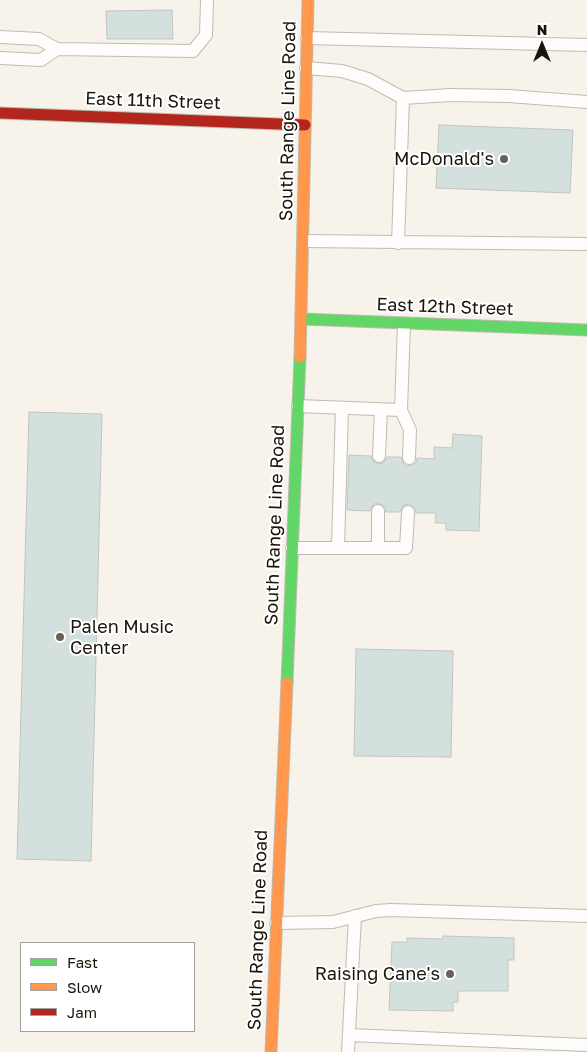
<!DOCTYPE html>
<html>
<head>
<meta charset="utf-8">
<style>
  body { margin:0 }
  #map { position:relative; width:587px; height:1052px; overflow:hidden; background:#f8f3ea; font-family:"Golos Text",sans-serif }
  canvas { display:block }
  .legend { position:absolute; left:20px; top:942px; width:175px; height:90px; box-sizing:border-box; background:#fff; border:1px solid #a3a19d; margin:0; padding:6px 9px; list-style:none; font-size:15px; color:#1a150b }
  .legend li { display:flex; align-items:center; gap:10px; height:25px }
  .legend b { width:25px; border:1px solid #a3a19d }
  .north { position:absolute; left:517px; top:20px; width:50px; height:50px; -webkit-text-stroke:4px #fff; paint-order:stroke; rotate:0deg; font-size:14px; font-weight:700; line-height:20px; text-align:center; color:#1a150b }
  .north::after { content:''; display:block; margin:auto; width:18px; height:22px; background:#1a150b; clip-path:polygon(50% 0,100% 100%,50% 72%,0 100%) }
</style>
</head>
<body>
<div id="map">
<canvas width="587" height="1052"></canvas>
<ul class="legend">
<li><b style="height:6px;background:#63d668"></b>Fast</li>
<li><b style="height:6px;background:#ff974d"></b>Slow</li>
<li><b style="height:6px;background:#b3261e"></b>Jam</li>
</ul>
<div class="north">N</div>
</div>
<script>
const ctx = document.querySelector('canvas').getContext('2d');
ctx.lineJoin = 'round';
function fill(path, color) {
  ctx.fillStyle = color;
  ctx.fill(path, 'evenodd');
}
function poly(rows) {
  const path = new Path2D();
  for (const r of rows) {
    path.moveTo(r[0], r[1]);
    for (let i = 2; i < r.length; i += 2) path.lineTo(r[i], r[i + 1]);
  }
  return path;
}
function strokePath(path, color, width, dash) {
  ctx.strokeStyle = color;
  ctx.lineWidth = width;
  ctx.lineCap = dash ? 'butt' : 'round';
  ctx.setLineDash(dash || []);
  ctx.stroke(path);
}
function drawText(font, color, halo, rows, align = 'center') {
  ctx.font = font + ' "Golos Text",sans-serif';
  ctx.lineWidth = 4;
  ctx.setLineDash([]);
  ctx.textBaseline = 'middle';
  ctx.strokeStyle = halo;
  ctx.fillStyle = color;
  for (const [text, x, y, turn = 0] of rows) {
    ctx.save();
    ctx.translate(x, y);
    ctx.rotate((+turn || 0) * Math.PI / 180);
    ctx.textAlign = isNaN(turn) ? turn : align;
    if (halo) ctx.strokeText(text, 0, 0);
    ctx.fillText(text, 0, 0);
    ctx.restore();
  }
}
const building = poly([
  [172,10,173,39,107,39,106,11,172,10],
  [439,125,573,130,570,193,436,188,439,125],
  [29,412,102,414,91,861,17,859,29,412],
  [453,434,482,436,479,531,446,530,446,523,435,523,436,513,416,513,415,508,409,504,404,505,400,512,386,512,385,507,378,503,374,504,370,511,347,510,349,455,371,456,372,460,378,464,383,463,387,457,401,457,404,465,409,466,416,463,417,458,434,459,434,447,452,448,453,434],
  [356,649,453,651,451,757,354,756,356,649],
  [443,936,514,938,514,960,508,960,508,991,458,991,458,1002,453,1002,453,1011,389,1010,392,942,407,942,407,938,443,939,443,936]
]);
const lane = poly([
  [0,37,39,39,57,49,193,51,206,35,207,0],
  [307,38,587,45],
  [0,58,41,60,57,49],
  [306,68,342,71,368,79,403,98,451,95,509,96,587,102],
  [303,241,587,244],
  [398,243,403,98],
  [404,324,401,410,410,430,409,458],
  [298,406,401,410],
  [379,456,381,409],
  [338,547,342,408],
  [292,548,406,548,408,512],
  [378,548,378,511],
  [276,923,333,922,376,911,391,910,587,916],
  [349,1035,587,1045],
  [348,1052,355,916]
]);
const fast = poly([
  [302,319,587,330],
  [287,683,300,357]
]);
const slow = poly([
  [300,357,308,0],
  [271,1052,287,683]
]);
const jam = poly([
  [0,113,305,125]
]);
const markers = [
  [504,159,5,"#686359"],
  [60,637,5,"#686359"],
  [450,974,5,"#686359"]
];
const streetNames = [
  ["East 11th Street",153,101,2],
  ["South Range Line Road",288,121,-89],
  ["East 12th Street",445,307,2],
  ["South Range Line Road",275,525,-88],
  ["South Range Line Road",258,930,-88]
];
const poiNames = [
  ["McDonald's",494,159],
  ["Palen Music",70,627,"left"],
  ["Center",70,648,"left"],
  ["Raising Cane's",440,974]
];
fill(building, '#d3e0dd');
strokePath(building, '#c1c5c2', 1);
strokePath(lane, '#c0bbb2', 14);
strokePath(fast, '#c0bbb2', 13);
strokePath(slow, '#c0bbb2', 13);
strokePath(jam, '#c0bbb2', 13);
strokePath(lane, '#fefdfc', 12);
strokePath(fast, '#63d668', 11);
strokePath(slow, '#ff974d', 11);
strokePath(jam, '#b3261e', 11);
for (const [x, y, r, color] of markers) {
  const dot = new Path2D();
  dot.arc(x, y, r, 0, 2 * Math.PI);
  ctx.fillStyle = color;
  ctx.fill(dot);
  strokePath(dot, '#fff', 2);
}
drawText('18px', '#1a150b', '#fff', streetNames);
drawText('18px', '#1a150b', '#fff', poiNames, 'right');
</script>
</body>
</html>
